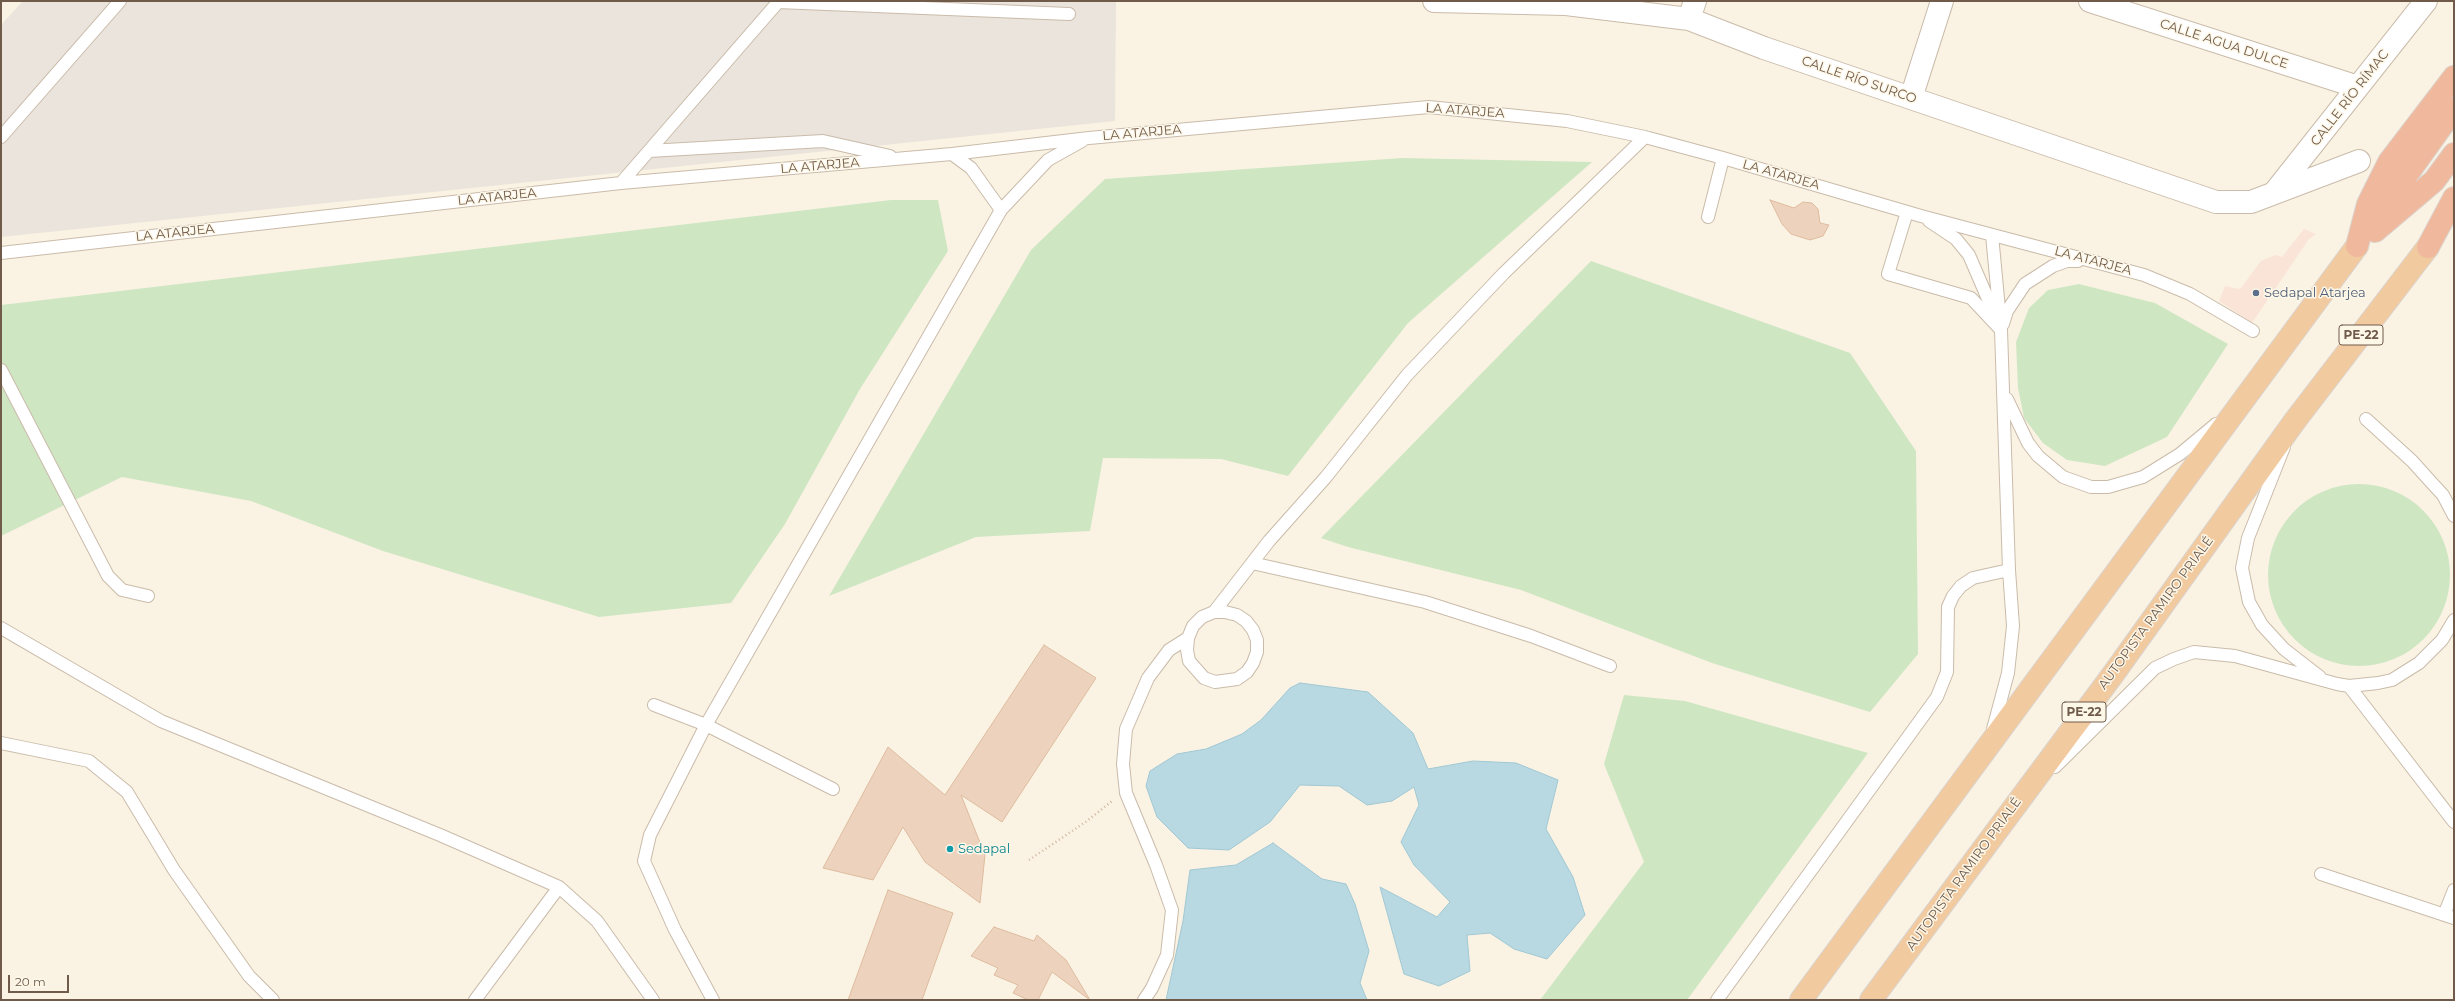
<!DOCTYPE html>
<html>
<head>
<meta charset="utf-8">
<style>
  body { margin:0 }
  #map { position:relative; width:2455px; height:1001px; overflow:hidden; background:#faf3e3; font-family:Montserrat,sans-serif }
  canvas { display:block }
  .frame { position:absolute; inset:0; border:2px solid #705b4b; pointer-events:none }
  .scale { position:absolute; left:8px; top:975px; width:61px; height:18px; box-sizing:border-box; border:2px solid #705b4b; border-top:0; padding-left:5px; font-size:12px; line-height:14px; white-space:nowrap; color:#705b4b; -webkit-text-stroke:3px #fdf7e8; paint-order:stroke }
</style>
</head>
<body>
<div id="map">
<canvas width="2455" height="1001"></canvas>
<div class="frame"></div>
<div class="scale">20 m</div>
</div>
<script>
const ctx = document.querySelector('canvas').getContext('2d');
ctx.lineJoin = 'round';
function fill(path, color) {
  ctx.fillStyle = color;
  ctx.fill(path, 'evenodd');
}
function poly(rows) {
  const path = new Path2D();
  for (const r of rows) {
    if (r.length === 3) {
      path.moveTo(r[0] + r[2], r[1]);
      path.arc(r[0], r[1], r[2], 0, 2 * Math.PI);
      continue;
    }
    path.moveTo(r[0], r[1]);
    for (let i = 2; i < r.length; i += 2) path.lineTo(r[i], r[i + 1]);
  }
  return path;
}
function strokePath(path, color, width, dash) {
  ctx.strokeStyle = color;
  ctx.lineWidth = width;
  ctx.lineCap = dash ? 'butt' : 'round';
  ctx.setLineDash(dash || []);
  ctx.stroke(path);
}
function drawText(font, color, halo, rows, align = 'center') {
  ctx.font = font + ' Montserrat,sans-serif';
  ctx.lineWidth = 3;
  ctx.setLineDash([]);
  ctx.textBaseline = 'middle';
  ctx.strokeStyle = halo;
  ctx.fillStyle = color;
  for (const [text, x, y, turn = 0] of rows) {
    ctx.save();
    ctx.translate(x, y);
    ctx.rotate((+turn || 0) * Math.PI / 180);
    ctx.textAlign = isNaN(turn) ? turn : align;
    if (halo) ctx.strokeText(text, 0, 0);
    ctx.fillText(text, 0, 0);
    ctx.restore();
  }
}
const commercial = poly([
  [2304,229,2316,234,2309,239,2252,323,2219,301,2225,286,2240,289,2261,261,2276,255,2282,257]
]);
const industrial = poly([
  [23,1,1116,1,1115,121,1,237,1,25]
]);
const green = poly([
  [1402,158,1592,162,1408,323,1288,476,1221,459,1103,458,1090,531,976,537,829,596,1031,250,1105,179],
  [891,200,938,200,948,251,860,389,785,524,731,603,599,617,383,551,251,501,122,477,1,536,1,305],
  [1591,261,1850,353,1916,451,1918,654,1870,712,1712,663,1521,590,1348,547,1321,538],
  [2079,284,2155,303,2228,344,2167,437,2105,466,2067,460,2043,443,2024,418,2018,388,2016,342,2029,308,2048,290],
  [2359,575,91],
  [1624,695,1685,701,1868,753,1687,1000,1540,1000,1644,862,1604,764]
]);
const water = poly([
  [1300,683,1368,692,1413,733,1428,769,1473,761,1516,763,1558,780,1546,829,1573,877,1585,915,1547,959,1514,949,1490,933,1467,935,1470,971,1439,986,1404,974,1380,887,1437,917,1450,902,1414,865,1401,842,1419,805,1414,787,1392,801,1367,805,1339,786,1300,785,1270,822,1229,850,1188,848,1157,817,1146,786,1150,771,1177,754,1206,749,1242,734,1261,720,1290,688,1300,683],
  [1273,843,1322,879,1346,884,1355,904,1369,951,1360,983,1367,1000,1166,1000,1183,921,1190,870,1236,865,1273,843]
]);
const building = poly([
  [1770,200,1794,208,1803,202,1812,203,1818,209,1820,223,1829,225,1823,236,1810,240,1791,234,1782,224,1770,200],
  [1044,645,1096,678,1002,822,961,795,985,855,980,903,925,862,903,827,873,880,823,868,888,747,945,795,1044,645],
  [888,890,953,913,922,1000,848,1000,888,890],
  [994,927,1034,941,1037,935,1066,960,1090,1000,1052,972,1038,1000,1028,1000,1013,993,1018,985,994,975,998,968,971,956,994,927]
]);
const path = poly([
  [1029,860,1087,821,1112,801]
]);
const service = poly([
  [778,2,1069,14],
  [1,137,120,1],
  [649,151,823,141,890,156],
  [952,154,971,168,1001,210],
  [621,183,779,1],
  [1907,212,1888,274,1971,298,2001,330],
  [1708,217,1723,158],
  [1929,221,1956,239,1969,255,1997,320],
  [1992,235,2001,330,2009,570,2013,626,2008,673,1993,729],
  [1,253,621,183,952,154,1089,138,1429,107,1567,121,1645,137,1723,158,1921,216,2144,275,2190,294,2253,331],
  [2003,324,2007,311,2025,284,2053,266,2067,261,2078,261],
  [1,370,108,576,122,590,148,596],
  [2007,399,2028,443,2038,456,2063,477,2091,487,2108,487,2143,477,2180,454,2216,424],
  [2366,419,2412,461,2431,482,2443,495,2454,516],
  [2284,447,2248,538,2242,568,2249,602,2262,625,2284,649,2320,677],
  [1252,563,1425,602,1531,636,1610,666],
  [1214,612,1269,541,1326,477,1407,375,1504,273,1645,137],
  [1,628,161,721,440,835,559,887,597,921,653,1000],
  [2349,686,2454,822],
  [654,705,706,725,833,789],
  [1,743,89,761,127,792,174,870,249,976,273,1000],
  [2055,767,2155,668,2174,659,2194,652,2235,656,2337,684,2349,686,2378,683,2392,680,2419,663,2442,640,2454,620],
  [2321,874,2454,918],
  [2444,915,2454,890],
  [475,1000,559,887],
  [713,1000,675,930,644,861,650,835,706,725,1001,210,1048,160,1082,141],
  [1144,1000,1152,988,1167,955,1172,910,1156,865,1126,793,1123,764,1126,729,1148,678,1169,650,1188,638,1193,626,1202,617,1214,612,1225,612,1237,615,1246,621,1253,630,1257,640,1257,652,1253,663,1247,672,1237,679,1215,682,1204,678,1189,661,1187,650,1188,638],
  [1717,1000,1937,697,1947,672,1948,607,1953,596,1961,586,1973,578,2009,570]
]);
const minor = poly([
  [1434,1,1566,4,1689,19,1764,48,2216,202,2251,202,2359,161],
  [2090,1,2358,87],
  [1689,19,1695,1],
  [1911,98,1942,1],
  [2274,193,2426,1]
]);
const trunk = poly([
  [1801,1000,2357,246],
  [1871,1000,2114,673,2294,422,2428,247]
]);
const motorway = poly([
  [2371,225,2454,109],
  [2375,231,2434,181,2454,154],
  [2357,246,2368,204,2389,162,2454,77],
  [2428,247,2454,198]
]);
const markers = [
  [2256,293,4,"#5c6f8a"],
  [950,849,4,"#0f9aa8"]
];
const shields = [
  [2361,335,44],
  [2084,712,44]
];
const shieldNames = [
  ["PE-22",2361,335],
  ["PE-22",2084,712]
];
const streetNames = [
  ["CALLE AGUA DULCE",2224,44,18],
  ["CALLE RÍO SURCO",1859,80,19],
  ["CALLE RÍO RÍMAC",2350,98,-52],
  ["LA ATARJEA",1465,111,4],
  ["LA ATARJEA",1142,133,-5],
  ["LA ATARJEA",820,166,-5],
  ["LA ATARJEA",1781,175,16],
  ["LA ATARJEA",497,197,-6],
  ["LA ATARJEA",175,233,-6],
  ["LA ATARJEA",2093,261,15],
  ["AUTOPISTA RAMIRO PRIALÉ",2156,613,-54],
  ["AUTOPISTA RAMIRO PRIALÉ",1964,874,-54]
];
const serviceNames = [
  ["Sedapal Atarjea",2264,293]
];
const cultureNames = [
  ["Sedapal",958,849]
];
fill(commercial, '#fae4d7');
fill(industrial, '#eae4dd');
fill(green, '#cfe6c3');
fill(water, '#b9d9e2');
strokePath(water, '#a0c7d3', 1);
fill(building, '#edd3bd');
strokePath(building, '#debb9e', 1);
strokePath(service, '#cabbaa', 14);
strokePath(minor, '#cabbaa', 24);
strokePath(trunk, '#dad4d0', 24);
strokePath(motorway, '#dad4d0', 24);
strokePath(path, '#d2b7a0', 2.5, [1, 3]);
strokePath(service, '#fff', 12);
strokePath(minor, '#fff', 22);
strokePath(trunk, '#f2ca9f', 22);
strokePath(motorway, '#f0b99e', 22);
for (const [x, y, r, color] of markers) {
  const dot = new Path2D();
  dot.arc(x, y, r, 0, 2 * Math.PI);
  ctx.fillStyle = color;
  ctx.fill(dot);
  strokePath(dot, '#fdf7e8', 1.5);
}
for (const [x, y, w] of shields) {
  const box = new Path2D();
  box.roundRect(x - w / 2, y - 10, w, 20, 3);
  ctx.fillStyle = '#fdf7e8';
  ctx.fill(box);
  strokePath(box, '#705b4b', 1);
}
drawText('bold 12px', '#705b4b', null, shieldNames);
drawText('13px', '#705b4b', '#fdf7e8', streetNames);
drawText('13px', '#4e5e75', '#fdf7e8', serviceNames, 'left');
drawText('13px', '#0d838f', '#fdf7e8', cultureNames, 'left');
</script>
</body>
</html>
